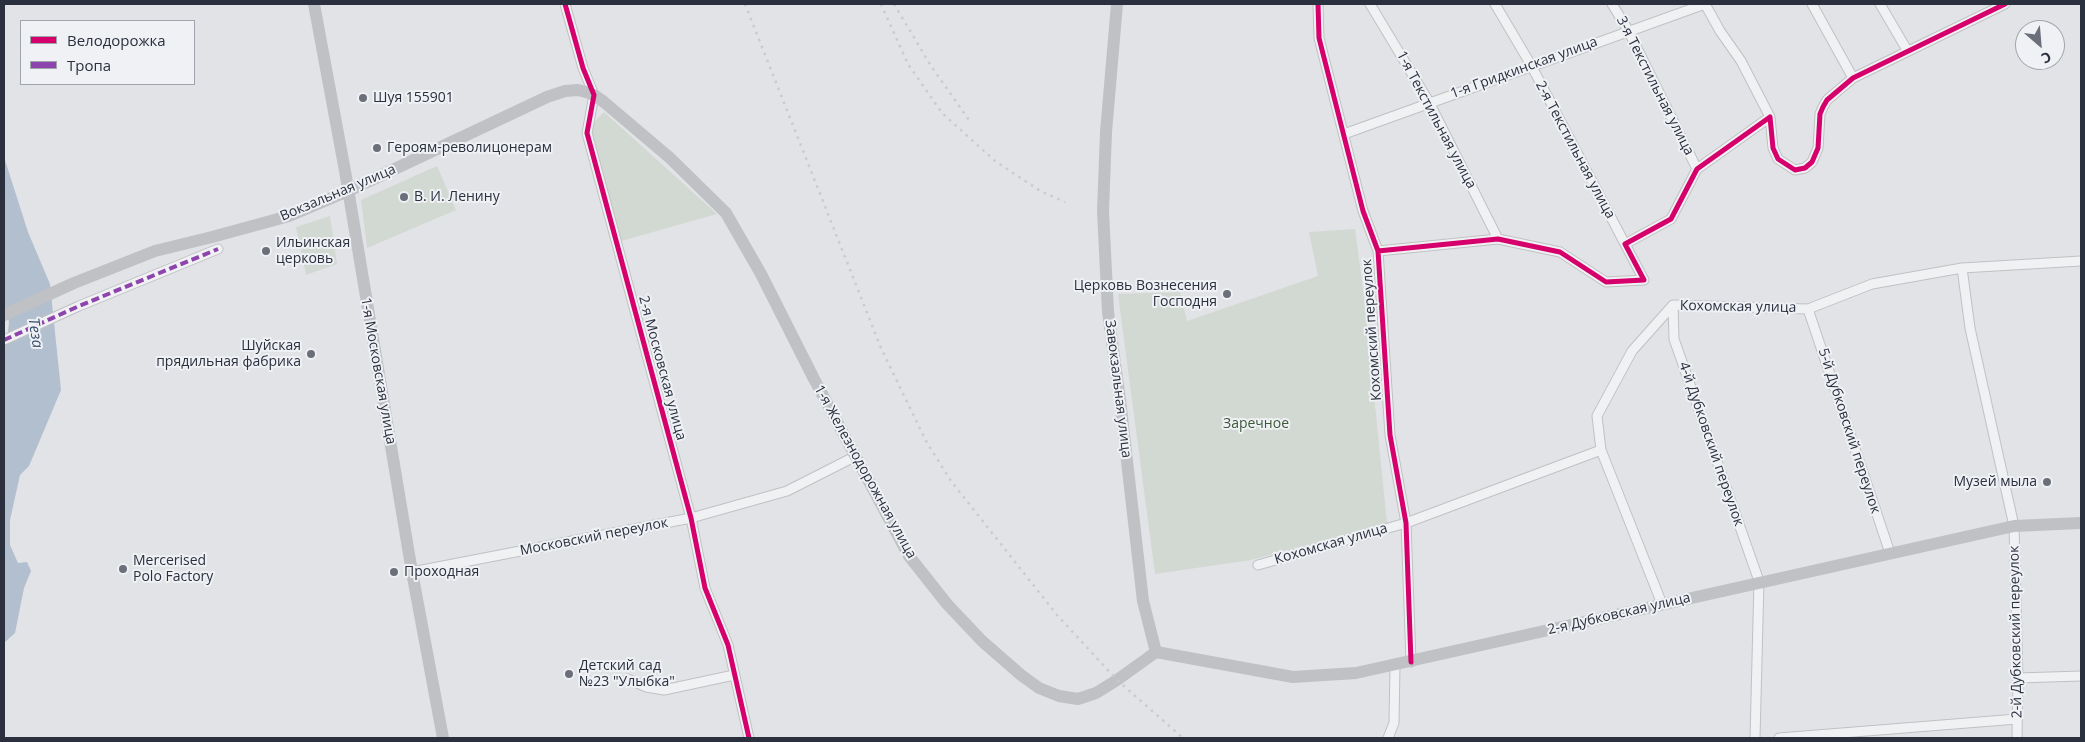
<!DOCTYPE html>
<html>
<head>
<meta charset="utf-8">
<style>
  body { margin:0 }
  #map { position:relative; width:2085px; height:742px; overflow:hidden; background:#e2e3e6; font-family:"Open Sans",sans-serif }
  canvas { display:block }
  .frame { position:absolute; inset:0; border:5px solid #2a303e; pointer-events:none }
  .legend { position:absolute; left:20px; top:20px; width:175px; height:65px; box-sizing:border-box; background:#eff1f5; border:1px solid #a0a4ac; margin:0; padding:6px 9px; list-style:none; font-size:15px; color:#2a303e }
  .legend li { display:flex; align-items:center; gap:10px; height:25px }
  .legend b { width:25px; border:1px solid #a0a4ac }
  .north { position:absolute; left:2015px; top:20px; width:50px; height:50px; box-sizing:border-box; background:#eff1f5; border:1px solid #a0a4ac; border-radius:50%; rotate:153deg; font-size:14px; font-weight:700; line-height:20px; text-align:center; color:#2a303e }
  .north::after { content:''; display:block; margin:auto; width:18px; height:22px; background:#6a6f79; clip-path:polygon(50% 0,100% 100%,50% 72%,0 100%) }
</style>
</head>
<body>
<div id="map">
<canvas width="2085" height="742"></canvas>
<div class="frame"></div>
<ul class="legend">
<li><b style="height:6px;background:#d6006c"></b>Велодорожка</li>
<li><b style="height:6px;background:#8e44ad"></b>Тропа</li>
</ul>
<div class="north">С</div>
</div>
<script>
const ctx = document.querySelector('canvas').getContext('2d');
ctx.lineJoin = 'round';
function fill(path, color) {
  ctx.fillStyle = color;
  ctx.fill(path, 'evenodd');
}
function poly(rows) {
  const path = new Path2D();
  for (const r of rows) {
    path.moveTo(r[0], r[1]);
    for (let i = 2; i < r.length; i += 2) path.lineTo(r[i], r[i + 1]);
  }
  return path;
}
function strokePath(path, color, width, dash) {
  ctx.strokeStyle = color;
  ctx.lineWidth = width;
  ctx.lineCap = dash ? 'butt' : 'round';
  ctx.setLineDash(dash || []);
  ctx.stroke(path);
}
function drawText(font, color, halo, rows, align = 'center') {
  ctx.font = font + ' "Open Sans",sans-serif';
  ctx.lineWidth = 4;
  ctx.setLineDash([]);
  ctx.textBaseline = 'middle';
  ctx.strokeStyle = halo;
  ctx.fillStyle = color;
  for (const [text, x, y, turn = 0] of rows) {
    ctx.save();
    ctx.translate(x, y);
    ctx.rotate((+turn || 0) * Math.PI / 180);
    ctx.textAlign = isNaN(turn) ? turn : align;
    if (halo) ctx.strokeText(text, 0, 0);
    ctx.fillText(text, 0, 0);
    ctx.restore();
  }
}
const green = poly([
  [604,112,717,214,621,241,590,126],
  [437,166,456,210,367,248,361,200],
  [330,216,337,264,306,275,296,227],
  [1355,229,1364,297,1387,523,1251,560,1155,574,1118,294,1180,292,1187,321,1318,276,1309,232]
]);
const water = poly([
  [4,157,28,232,50,284,61,390,29,466,20,475,10,520,10,545,18,563,27,562,31,571,24,588,15,633,4,643,4,344,7,342,9,322,4,303]
]);
const street = poly([
  [565,4,583,68,594,95,587,133,691,518,705,588,728,645,749,738],
  [1318,4,1319,38,1363,211,1378,251,1390,435,1406,523,1411,662],
  [1370,4,1429,102,1498,239],
  [1495,4,1531,65,1625,244],
  [1612,4,1628,30,1697,169],
  [1705,4,1720,31,1741,61,1770,117],
  [1812,4,1853,78],
  [1880,4,1907,50],
  [1344,134,1705,4],
  [1378,251,1498,239,1560,252,1606,282,1644,280,1625,244,1671,219,1697,169,1770,117,1773,148,1778,159,1795,170,1805,168,1812,162,1818,148,1820,114,1823,107,1827,100,1853,78,2005,4],
  [1962,268,1970,328,2014,526,2018,678,2017,738],
  [1673,305,1674,339,1759,581,1755,738],
  [1808,309,1890,553],
  [4,340,79,306,218,249],
  [1258,565,1406,523,1601,450],
  [412,572,691,518,787,491,856,456],
  [1662,604,1601,450,1597,416,1632,351,1673,305,1808,309,1872,284,1962,268,2081,261],
  [2018,678,2081,676],
  [628,679,646,687,664,690,734,675],
  [1388,738,1394,723,1395,666],
  [1779,738,2017,719]
]);
const secondary = poly([
  [314,4,345,171,412,572,443,738],
  [1117,4,1106,132,1103,211,1108,312,1120,400,1143,601,1156,652],
  [4,315,74,283,155,251,212,237,289,216,348,191,547,97,565,91,578,90,586,92,594,95,604,102,670,158,726,213,761,274,813,377,909,556,947,604,982,641,1021,675,1039,688,1059,696,1078,699,1096,693,1117,680,1156,652],
  [1156,652,1293,677,1356,673,2014,526,2081,523]
]);
const rail = poly([
  [745,4,881,348,926,441,951,481,1057,615,1117,680,1183,738],
  [881,4,908,64,942,113,995,161,1042,192,1065,202],
  [894,4,931,66,969,120]
]);
const quiet = poly([
  [4,340,79,306,218,249]
]);
const cycleway = poly([
  [565,4,583,68,594,95,587,133,691,518,705,588,728,645,749,738],
  [1318,4,1319,38,1363,211,1378,251,1390,435,1406,523,1411,662],
  [1378,251,1498,239,1560,252,1606,282,1644,280,1625,244,1671,219,1697,169,1770,117,1773,148,1778,159,1795,170,1805,168,1812,162,1818,148,1820,114,1823,107,1827,100,1853,78,2005,4]
]);
const markers = [
  [363,98,5,"#6a6f79"],
  [377,148,5,"#6a6f79"],
  [404,197,5,"#6a6f79"],
  [266,251,5,"#6a6f79"],
  [1227,294,5,"#6a6f79"],
  [311,354,5,"#6a6f79"],
  [2047,482,5,"#6a6f79"],
  [123,569,5,"#6a6f79"],
  [394,572,5,"#6a6f79"],
  [569,674,5,"#6a6f79"]
];
const streetNames = [
  ["1-я Гридкинская улица",1524,68,-20],
  ["3-я Текстильная улица",1655,86,63],
  ["1-я Текстильная улица",1436,120,62],
  ["2-я Текстильная улица",1575,150,62],
  ["Вокзальная улица",338,193,-23],
  ["Кохомская улица",1738,307,1],
  ["Кохомский переулок",1372,330,-94],
  ["2-я Московская улица",662,368,75],
  ["1-я Московская улица",378,371,80],
  ["Завокзальная улица",1118,389,83],
  ["5-й Дубковский переулок",1849,431,72],
  ["4-й Дубковский переулок",1711,444,71],
  ["1-я Железнодорожная улица",865,472,61],
  ["Московский переулок",594,537,-11],
  ["Кохомская улица",1331,544,-16],
  ["2-я Дубковская улица",1619,614,-13],
  ["2-й Дубковский переулок",2016,632,-91]
];
const poiNames = [
  ["Шуя 155901",373,98],
  ["Героям-револицонерам",387,148],
  ["В. И. Ленину",414,197],
  ["Ильинская",276,243],
  ["церковь",276,259],
  ["Церковь Вознесения",1217,286,"right"],
  ["Господня",1217,302,"right"],
  ["Шуйская",301,346,"right"],
  ["прядильная фабрика",301,362,"right"],
  ["Музей мыла",2037,482,"right"],
  ["Mercerised",133,561],
  ["Polo Factory",133,577],
  ["Проходная",404,572],
  ["Детский сад",579,666],
  ["№23 \"Улыбка\"",579,682]
];
const parkNames = [
  ["Заречное",1256,424]
];
const waterNames = [
  ["Теза",35,333,81]
];
fill(green, '#d2d9d2');
fill(water, '#b2bfcf');
strokePath(street, '#c0c1c4', 11);
strokePath(street, '#f0f1f3', 9);
strokePath(secondary, '#bfc1c5', 12);
strokePath(rail, '#cacbcd', 2.5, [2.5, 5]);
strokePath(quiet, '#8e44ad', 4, [8, 4]);
strokePath(cycleway, '#d6006c', 5);
for (const [x, y, r, color] of markers) {
  const dot = new Path2D();
  dot.arc(x, y, r, 0, 2 * Math.PI);
  ctx.fillStyle = color;
  ctx.fill(dot);
  strokePath(dot, '#eff1f5', 2);
}
drawText('14px', '#2a303e', '#eff1f5', streetNames);
drawText('14px', '#2a303e', '#eff1f5', poiNames, 'left');
drawText('14px', '#3c5938', '#eff1f5', parkNames);
drawText('italic 15px', '#374d6f', '#eff1f5', waterNames);
</script>
</body>
</html>
